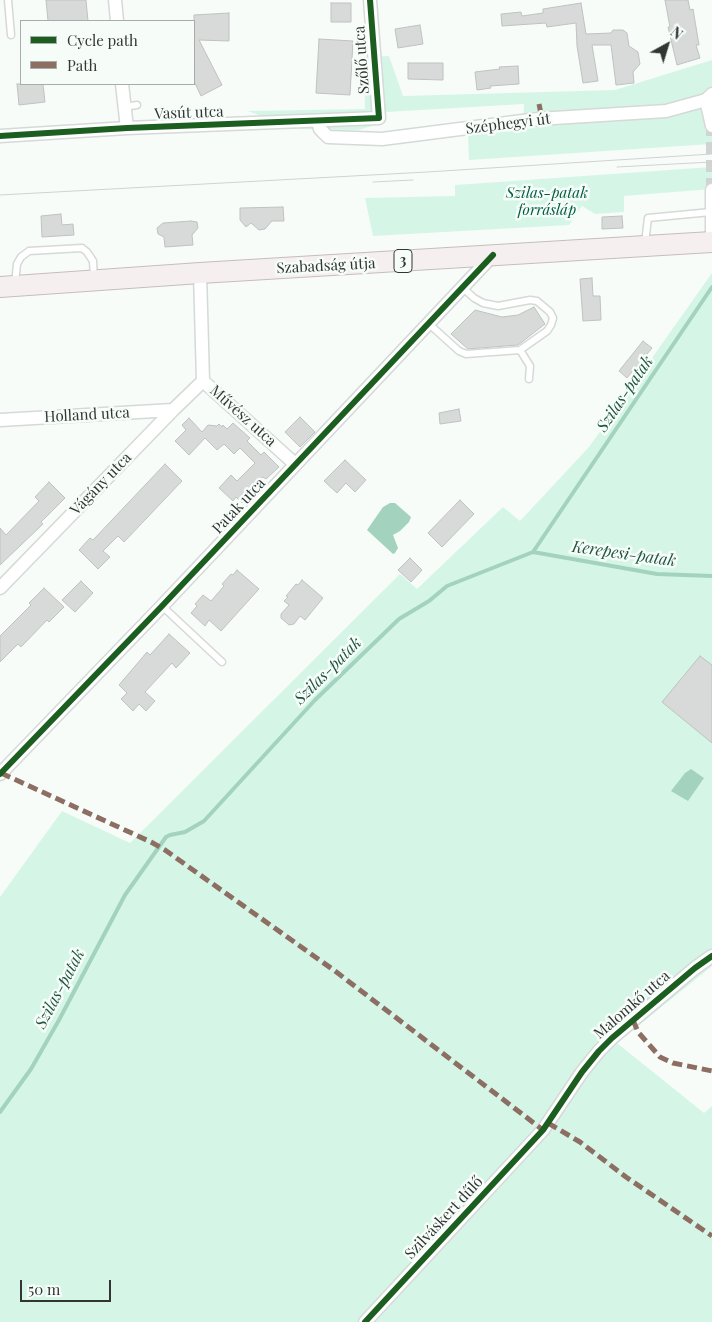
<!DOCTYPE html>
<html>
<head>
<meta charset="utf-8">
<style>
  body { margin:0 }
  #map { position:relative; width:712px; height:1322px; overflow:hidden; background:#f7fcf9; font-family:"Playfair Display",serif }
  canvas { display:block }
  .legend { position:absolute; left:20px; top:20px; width:175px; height:65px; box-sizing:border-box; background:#f6fdf9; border:1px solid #a8adaa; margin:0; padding:6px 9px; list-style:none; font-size:15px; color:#323534 }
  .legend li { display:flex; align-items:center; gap:10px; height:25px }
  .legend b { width:25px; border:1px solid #a8adaa }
  .north { position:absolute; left:642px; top:20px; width:50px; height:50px; -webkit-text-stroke:4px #f6fdf9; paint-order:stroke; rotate:39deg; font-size:14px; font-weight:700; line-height:20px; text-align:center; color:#323534 }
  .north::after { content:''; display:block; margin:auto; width:18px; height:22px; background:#323534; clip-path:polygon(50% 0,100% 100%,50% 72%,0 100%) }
  .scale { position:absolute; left:20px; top:1280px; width:91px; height:22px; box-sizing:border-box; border:2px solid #323534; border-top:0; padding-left:6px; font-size:15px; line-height:18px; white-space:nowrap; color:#323534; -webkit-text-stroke:4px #f6fdf9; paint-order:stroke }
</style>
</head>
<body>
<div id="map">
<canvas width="712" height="1322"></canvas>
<ul class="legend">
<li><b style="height:6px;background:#1b5e20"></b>Cycle path</li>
<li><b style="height:6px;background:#8d6e63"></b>Path</li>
</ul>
<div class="north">N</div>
<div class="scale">50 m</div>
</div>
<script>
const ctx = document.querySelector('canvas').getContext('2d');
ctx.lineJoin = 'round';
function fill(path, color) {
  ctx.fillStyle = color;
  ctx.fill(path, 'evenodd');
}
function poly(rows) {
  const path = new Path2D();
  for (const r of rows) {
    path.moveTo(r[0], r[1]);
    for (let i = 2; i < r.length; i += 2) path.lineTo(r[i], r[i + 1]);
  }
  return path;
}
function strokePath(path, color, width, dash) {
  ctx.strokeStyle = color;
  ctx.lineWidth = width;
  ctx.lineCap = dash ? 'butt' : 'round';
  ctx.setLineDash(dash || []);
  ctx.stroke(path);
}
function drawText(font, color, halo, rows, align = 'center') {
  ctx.font = font + ' "Playfair Display",serif';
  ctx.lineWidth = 5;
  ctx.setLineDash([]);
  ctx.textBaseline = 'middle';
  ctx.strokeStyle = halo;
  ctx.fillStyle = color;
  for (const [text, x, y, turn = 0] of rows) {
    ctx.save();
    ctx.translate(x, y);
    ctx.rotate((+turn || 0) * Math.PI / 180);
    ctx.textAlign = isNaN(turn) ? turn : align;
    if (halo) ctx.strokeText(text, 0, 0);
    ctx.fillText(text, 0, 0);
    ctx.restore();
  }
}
const green = poly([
  [389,56,403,96,615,90,712,60,712,144,469,160,468,135,523,130,524,104,386,112,382,123,358,130,294,129,248,111,365,109,364,57],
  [712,167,712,189,624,196,624,212,595,214,582,206,569,225,373,236,365,198,455,196,455,185],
  [712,273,712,966,617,1043,704,1113,712,1106,712,1322,0,1322,0,897,62,811,130,843,400,574,417,589,503,507,520,521,589,447]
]);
const water = poly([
  [390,503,395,503,411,517,409,522,400,531,393,535,398,548,395,553,393,554,367,530,383,507],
  [691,769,704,778,688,801,671,791,685,773]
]);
const stream = poly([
  [533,552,657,574,712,576],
  [0,1112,31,1069,59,1020,125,895,166,837,170,835,185,832,204,821,315,700,399,619,429,601,447,586,533,552,712,287]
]);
const building = poly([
  [46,0,86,0,88,21,48,21,46,0],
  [665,0,688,0,690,10,693,9,699,45,696,45,700,58,677,65,668,27,670,27,665,0],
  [331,3,351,3,351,22,331,22,331,3],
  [581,3,586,34,611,33,613,30,623,30,627,33,629,46,638,52,640,64,633,72,634,83,616,85,611,45,592,45,598,81,583,83,577,46,576,23,547,27,546,23,502,26,501,14,521,12,522,16,543,13,543,9,581,3],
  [229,13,229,41,199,40,222,85,201,96,194,81,194,15,229,13],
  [420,25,423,44,398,48,395,29,420,25],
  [319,39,353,41,350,95,316,93,319,39],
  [408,63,443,63,443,80,408,79,408,63],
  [518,66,519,84,490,86,491,88,477,90,475,72,500,69,499,67,518,66],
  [17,84,43,84,45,102,19,105,17,84],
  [283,207,284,221,272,221,265,229,259,230,251,223,246,227,240,220,240,208,283,207],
  [61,214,62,225,73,224,74,235,42,237,41,216,61,214],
  [622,216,623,228,602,229,602,217,622,216],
  [191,221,197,222,198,228,192,235,193,245,165,247,164,237,158,234,157,228,163,223,191,221],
  [592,278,593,296,600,296,601,320,583,321,580,279,592,278],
  [534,307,545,324,518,345,468,349,451,334,475,310,502,317,518,315,534,307],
  [643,341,652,348,627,378,619,371,643,341],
  [459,409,461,421,440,424,439,413,459,409],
  [300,417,315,432,300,447,285,432,300,417],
  [189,418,202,432,208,425,217,426,219,424,222,427,223,425,227,429,233,423,250,438,247,441,261,455,264,452,279,467,266,479,263,477,249,492,251,494,242,503,236,497,233,501,219,488,231,475,237,481,255,463,240,448,234,454,224,444,217,450,205,438,189,455,175,441,186,430,182,425,189,418],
  [345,460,366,480,355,492,346,483,337,493,324,481,345,460],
  [165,464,182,481,124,542,118,536,103,551,110,557,98,569,79,550,90,538,93,540,165,464],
  [49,482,65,498,41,522,43,524,0,565,0,528,6,535,39,501,35,497,49,482],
  [460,500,474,514,442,547,428,533,460,500],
  [410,558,422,570,411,582,398,570,410,558],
  [237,570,259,589,221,631,209,620,205,626,191,613,197,606,195,604,203,595,211,601,224,586,222,584,231,574,233,575,237,570],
  [302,580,323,598,305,620,300,616,294,624,289,625,281,618,281,614,289,605,284,601,288,597,286,596,296,584,298,585,302,580],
  [81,581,93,593,75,612,62,600,81,581],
  [44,588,64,607,49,622,47,620,21,647,18,644,0,662,0,636,31,605,29,603,44,588],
  [169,634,190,653,176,668,172,663,145,692,155,701,146,711,139,704,133,711,121,699,127,693,119,685,147,652,150,655,169,634],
  [700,656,712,665,712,743,662,702,700,656]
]);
const minorTunnel = poly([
  [712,190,712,128]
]);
const service = poly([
  [8,0,11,35],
  [124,107,137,105],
  [645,243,648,218,711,212],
  [15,283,17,264,21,257,29,251,82,248,87,252,93,261,94,279],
  [429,324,459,351,466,354,520,350,547,331,551,325,553,318,550,312,537,301,530,300,498,306,483,303,474,298,463,288],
  [520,350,530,366,529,379],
  [162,606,222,662]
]);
const minor = poly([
  [115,0,117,21],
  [122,84,127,128],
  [706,100,712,126],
  [318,121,320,129,328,137,382,139,538,119,666,111,706,100,712,94],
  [0,136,127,128,379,118,370,0],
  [712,242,712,190],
  [200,273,203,381,295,464],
  [0,420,173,410],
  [0,588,173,410,203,381],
  [0,774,162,606,493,255],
  [365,1322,543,1130,582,1072,599,1051,612,1038,695,968,712,956]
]);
const primary = poly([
  [0,287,200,273,712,242]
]);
const tram = poly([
  [617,167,712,162],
  [373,182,413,180],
  [0,195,427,172,712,154]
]);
const quiet = poly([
  [539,104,542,119],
  [1,773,151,842,165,850,335,971,543,1130],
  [633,1020,638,1032,660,1057,673,1063,712,1071],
  [548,1123,580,1142,626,1177,712,1236]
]);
const cycleway = poly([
  [0,136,127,128,379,118,370,0],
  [0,774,162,606,493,255],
  [365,1322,543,1130,582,1072,599,1051,612,1038,695,968,712,956]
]);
const shields = [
  [403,261,18]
];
const shieldNames = [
  ["3",403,261]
];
const streetNames = [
  ["Szőlő utca",362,60,-94],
  ["Vasút utca",189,113,-2],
  ["Széphegyi út",508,124,-7],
  ["Szabadság útja",326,266,-3],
  ["Holland utca",87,415,-3],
  ["Művész utca",243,416,42],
  ["Vágány utca",101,484,-46],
  ["Patak utca",239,506,-47],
  ["Malomkő utca",632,1005,-41],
  ["Szilváskert dűlő",444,1218,-47]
];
const parkNames = [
  ["Szilas-patak",547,193],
  ["forrásláp",547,210]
];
const waterNames = [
  ["Szilas-patak",625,394,-56],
  ["Kerepesi-patak",624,554,8],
  ["Szilas-patak",328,671,-45],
  ["Szilas-patak",60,989,-62]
];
fill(green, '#d5f6e7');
fill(water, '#a3d3be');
strokePath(stream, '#a3d3be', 4);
fill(building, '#d7dad9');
strokePath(building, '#bfc2c0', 1);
strokePath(minorTunnel, '#d0d4d2', 12, [12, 6]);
strokePath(service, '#d5d9d7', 9);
strokePath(minor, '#d5d9d7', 15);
strokePath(primary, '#c7bcbc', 22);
strokePath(service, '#fefffe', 6);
strokePath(minor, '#fefffe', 12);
strokePath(primary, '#f6eff0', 20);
strokePath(tram, '#d1d2d1', 1);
strokePath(quiet, '#8d6e63', 5, [10, 5]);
strokePath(cycleway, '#1b5e20', 6);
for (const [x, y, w] of shields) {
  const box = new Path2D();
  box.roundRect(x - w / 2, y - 11.5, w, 23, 4);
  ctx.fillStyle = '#f6fdf9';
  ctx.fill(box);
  strokePath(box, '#323534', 1);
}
drawText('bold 14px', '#323534', null, shieldNames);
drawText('15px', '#323534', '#f6fdf9', streetNames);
drawText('italic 15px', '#015c41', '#f6fdf9', parkNames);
drawText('italic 16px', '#215541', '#f6fdf9', waterNames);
</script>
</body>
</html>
